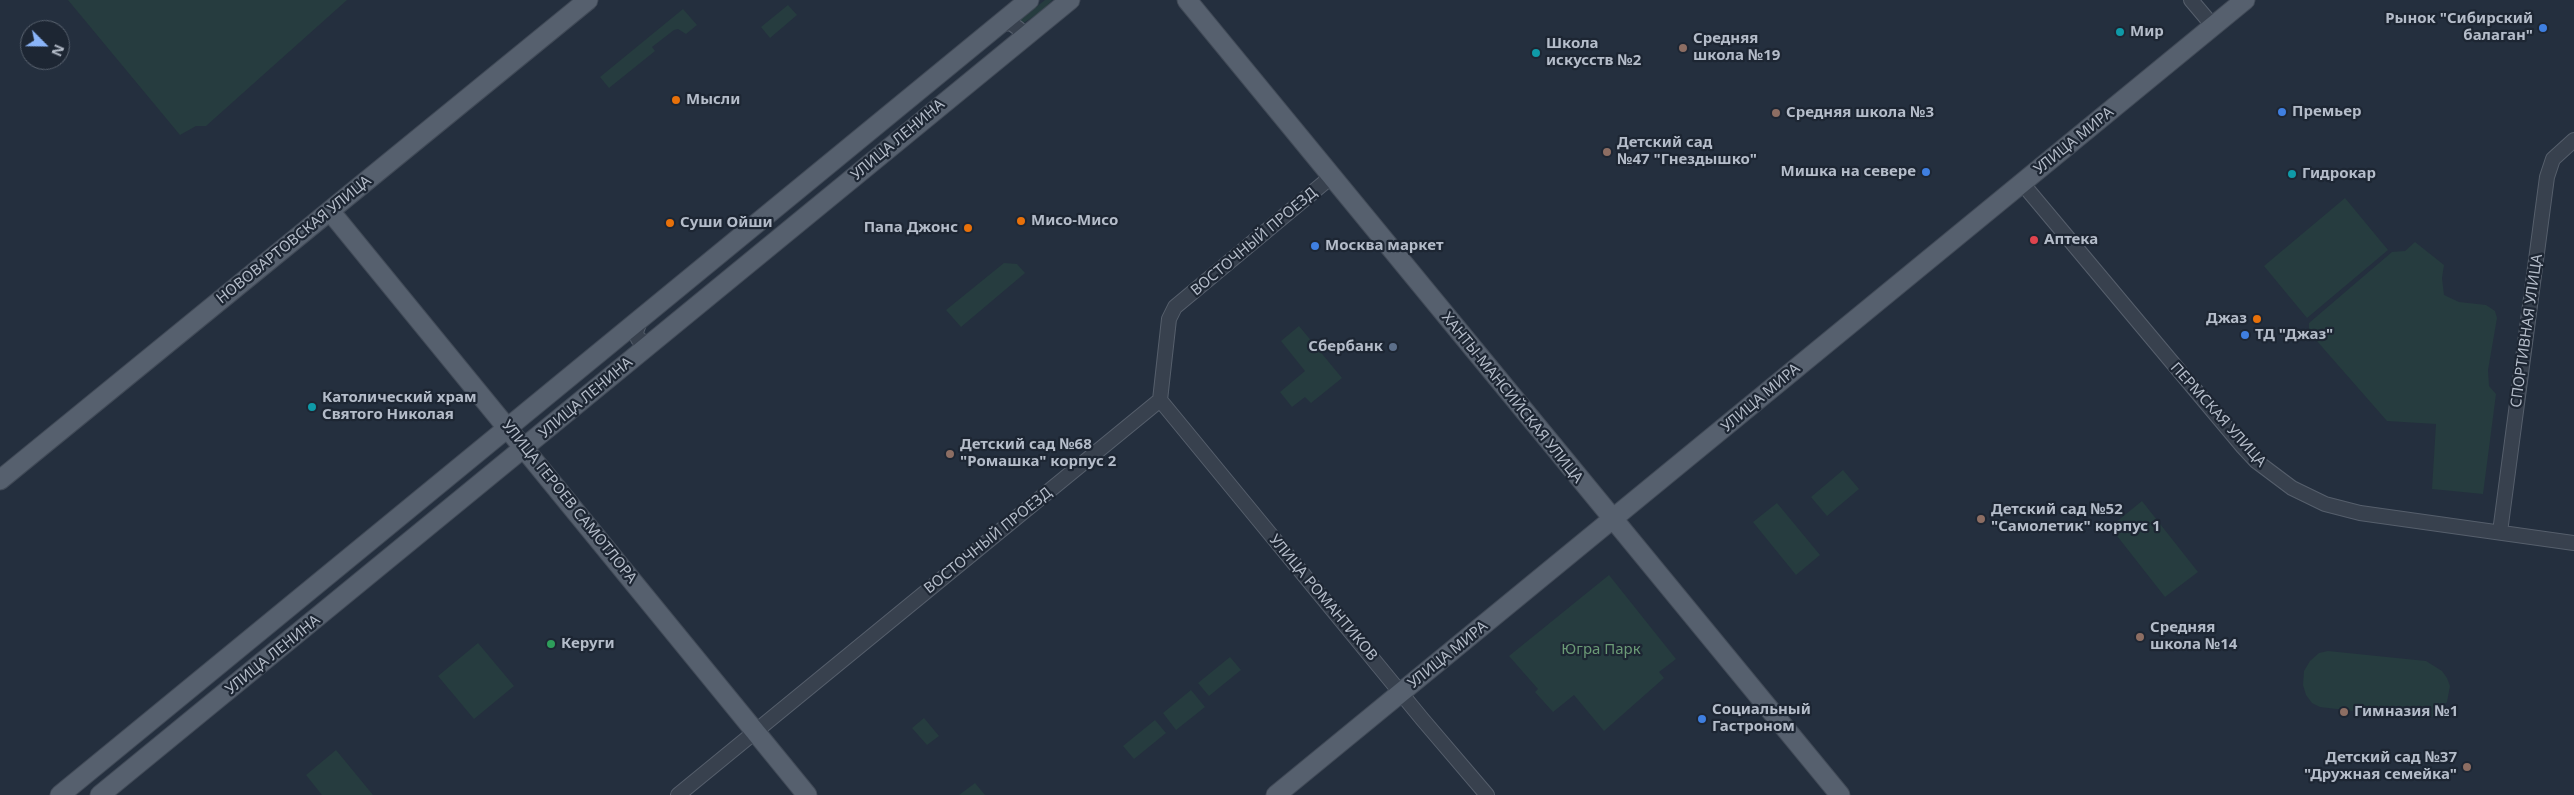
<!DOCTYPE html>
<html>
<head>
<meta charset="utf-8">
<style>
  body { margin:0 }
  #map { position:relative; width:2574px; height:795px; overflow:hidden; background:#242f3e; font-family:"Noto Sans",sans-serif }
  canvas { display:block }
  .north { position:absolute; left:20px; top:20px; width:50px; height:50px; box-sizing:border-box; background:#1d2633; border:1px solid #59626f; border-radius:50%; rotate:113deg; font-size:14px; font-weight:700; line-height:20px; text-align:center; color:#b4bcc9 }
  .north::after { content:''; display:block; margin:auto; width:18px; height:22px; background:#8ab4f8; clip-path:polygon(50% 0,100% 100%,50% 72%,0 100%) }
</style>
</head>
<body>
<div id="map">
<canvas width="2574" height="795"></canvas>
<div class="north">N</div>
</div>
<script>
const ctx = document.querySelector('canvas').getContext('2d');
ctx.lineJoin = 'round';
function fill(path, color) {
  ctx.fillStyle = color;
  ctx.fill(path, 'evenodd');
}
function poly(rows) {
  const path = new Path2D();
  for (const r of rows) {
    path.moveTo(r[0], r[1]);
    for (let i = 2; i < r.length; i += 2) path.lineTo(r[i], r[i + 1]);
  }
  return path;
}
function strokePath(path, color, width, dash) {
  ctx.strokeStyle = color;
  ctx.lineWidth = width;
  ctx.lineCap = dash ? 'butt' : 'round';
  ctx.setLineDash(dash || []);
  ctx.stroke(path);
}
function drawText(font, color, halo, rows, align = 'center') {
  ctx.font = font + ' "Noto Sans",sans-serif';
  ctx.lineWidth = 4.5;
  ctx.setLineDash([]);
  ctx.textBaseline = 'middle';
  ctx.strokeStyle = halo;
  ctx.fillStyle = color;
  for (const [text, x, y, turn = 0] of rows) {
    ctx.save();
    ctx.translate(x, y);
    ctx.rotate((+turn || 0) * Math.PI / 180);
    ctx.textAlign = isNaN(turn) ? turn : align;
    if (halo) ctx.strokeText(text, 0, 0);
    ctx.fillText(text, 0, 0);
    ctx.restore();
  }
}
const green = poly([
  [68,0,347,0,206,126,196,126,180,135],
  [1045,0,1052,0,1042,11,1022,24,1020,20],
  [788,5,797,15,770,38,761,27],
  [683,9,697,25,686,34,678,29,674,30,652,47,655,51,609,88,600,77],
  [2345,198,2388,250,2307,318,2264,266],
  [2415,242,2444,265,2442,278,2444,295,2459,302,2486,305,2495,311,2497,318,2488,370,2489,386,2496,394,2483,494,2432,489,2436,424,2387,421,2309,332,2309,323,2392,252,2405,251],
  [1004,263,1017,264,1025,273,961,327,946,310],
  [1299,326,1342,378,1311,403,1305,397,1292,407,1280,392,1305,371,1281,341],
  [1843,470,1859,489,1827,516,1811,497],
  [2142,501,2198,572,2165,597,2110,527],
  [1777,503,1820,555,1796,575,1753,522],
  [1609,575,1676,659,1659,672,1664,678,1604,731,1574,695,1553,712,1535,692,1538,689,1509,656],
  [478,643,514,686,474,719,438,676],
  [2328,651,2426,661,2442,671,2447,678,2450,686,2447,702,2432,717,2421,719,2320,707,2312,703,2306,695,2303,685,2304,671,2310,661,2319,653],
  [1230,657,1241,670,1209,696,1198,683],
  [1191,690,1205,707,1176,730,1163,713],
  [924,718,939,736,927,745,912,728],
  [1155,720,1166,733,1134,759,1123,746],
  [336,750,373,795,322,795,306,775],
  [975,783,985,795,959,795]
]);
const minor = poly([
  [2191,0,2213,26],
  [1001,24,1011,23,1019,29,1021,36,1019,43],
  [2022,183,2243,447,2256,461,2292,488,2325,504,2360,513,2574,543],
  [640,321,636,332,638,339,647,343,656,340],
  [1160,400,1423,720,1487,795],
  [2500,532,2547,177,2553,159,2574,140],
  [678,795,1160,400,1169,319,1175,307,1331,177]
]);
const major = poly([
  [1187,0,1840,795],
  [330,211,807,795],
  [0,480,588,0],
  [60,795,1029,0],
  [100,795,1070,0],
  [1276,795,2245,0]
]);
const markers = [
  [2543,28,5,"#3f7fe0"],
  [2120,32,5,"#0f9aa8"],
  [1683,48,5,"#8d6e63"],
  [1536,53,5,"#0f9aa8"],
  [676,100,5,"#e8710a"],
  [2282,112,5,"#3f7fe0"],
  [1776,113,5,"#8d6e63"],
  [1607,152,5,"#8d6e63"],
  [1926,172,5,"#3f7fe0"],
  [2292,174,5,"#0f9aa8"],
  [1021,221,5,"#e8710a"],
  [670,223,5,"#e8710a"],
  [968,228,5,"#e8710a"],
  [2034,240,5,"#e0444e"],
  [1315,246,5,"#3f7fe0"],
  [2257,319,5,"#e8710a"],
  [2245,335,5,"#3f7fe0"],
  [1393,347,5,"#5c6f8a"],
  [312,407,5,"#0f9aa8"],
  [950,454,5,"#8d6e63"],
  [1981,519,5,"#8d6e63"],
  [2140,637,5,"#8d6e63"],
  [551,644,5,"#2e9e5b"],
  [2344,712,5,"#8d6e63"],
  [1702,719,5,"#3f7fe0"],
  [2467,767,5,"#8d6e63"]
];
const poiNames = [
  ["Рынок \"Сибирский",2533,19,"right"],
  ["балаган\"",2533,36,"right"],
  ["Мир",2130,32],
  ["Средняя",1693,39],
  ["школа №19",1693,56],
  ["Школа",1546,44],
  ["искусств №2",1546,61],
  ["Мысли",686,100],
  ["Премьер",2292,112],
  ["Средняя школа №3",1786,113],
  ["Детский сад",1617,143],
  ["№47 \"Гнездышко\"",1617,160],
  ["Мишка на севере",1916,172,"right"],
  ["Гидрокар",2302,174],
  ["Мисо-Мисо",1031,221],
  ["Суши Ойши",680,223],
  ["Папа Джонс",958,228,"right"],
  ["Аптека",2044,240],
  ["Москва маркет",1325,246],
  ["Джаз",2247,319,"right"],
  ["ТД \"Джаз\"",2255,335],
  ["Сбербанк",1383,347,"right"],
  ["Католический храм",322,398],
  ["Святого Николая",322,415],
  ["Детский сад №68",960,445],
  ["\"Ромашка\" корпус 2",960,462],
  ["Детский сад №52",1991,510],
  ["\"Самолетик\" корпус 1",1991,527],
  ["Средняя",2150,628],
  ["школа №14",2150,645],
  ["Керуги",561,644],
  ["Социальный",1712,710],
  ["Гастроном",1712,727],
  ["Гимназия №1",2354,712],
  ["Детский сад №37",2457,758,"right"],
  ["\"Дружная семейка\"",2457,775,"right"]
];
const streetNames = [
  ["УЛИЦА ЛЕНИНА",898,140,-40],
  ["УЛИЦА МИРА",2074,141,-39],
  ["НОВОВАРТОВСКАЯ УЛИЦА",294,240,-39],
  ["ВОСТОЧНЫЙ ПРОЕЗД",1254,242,-40],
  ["СПОРТИВНАЯ УЛИЦА",2527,331,-82],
  ["УЛИЦА ЛЕНИНА",586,398,-40],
  ["ХАНТЫ-МАНСИЙСКАЯ УЛИЦА",1512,398,51],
  ["УЛИЦА МИРА",1761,398,-40],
  ["ПЕРМСКАЯ УЛИЦА",2218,415,48],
  ["УЛИЦА ГЕРОЕВ САМОТЛОРА",569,502,51],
  ["ВОСТОЧНЫЙ ПРОЕЗД",988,541,-39],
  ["УЛИЦА РОМАНТИКОВ",1323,598,50],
  ["УЛИЦА ЛЕНИНА",273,655,-39],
  ["УЛИЦА МИРА",1448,655,-39]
];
const parkNames = [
  ["Югра Парк",1601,650]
];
fill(green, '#263c3f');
strokePath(minor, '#565f6c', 16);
strokePath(major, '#414a57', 21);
strokePath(minor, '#38414e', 14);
strokePath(major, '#56606e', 19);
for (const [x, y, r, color] of markers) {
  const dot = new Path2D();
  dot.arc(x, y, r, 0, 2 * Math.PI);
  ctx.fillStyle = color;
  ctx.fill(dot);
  strokePath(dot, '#1d2633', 2);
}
drawText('bold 15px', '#b4bcc9', '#1d2633', poiNames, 'left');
drawText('15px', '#b4bcc9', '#1d2633', streetNames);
drawText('15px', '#6b9a76', '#1d2633', parkNames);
</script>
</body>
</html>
